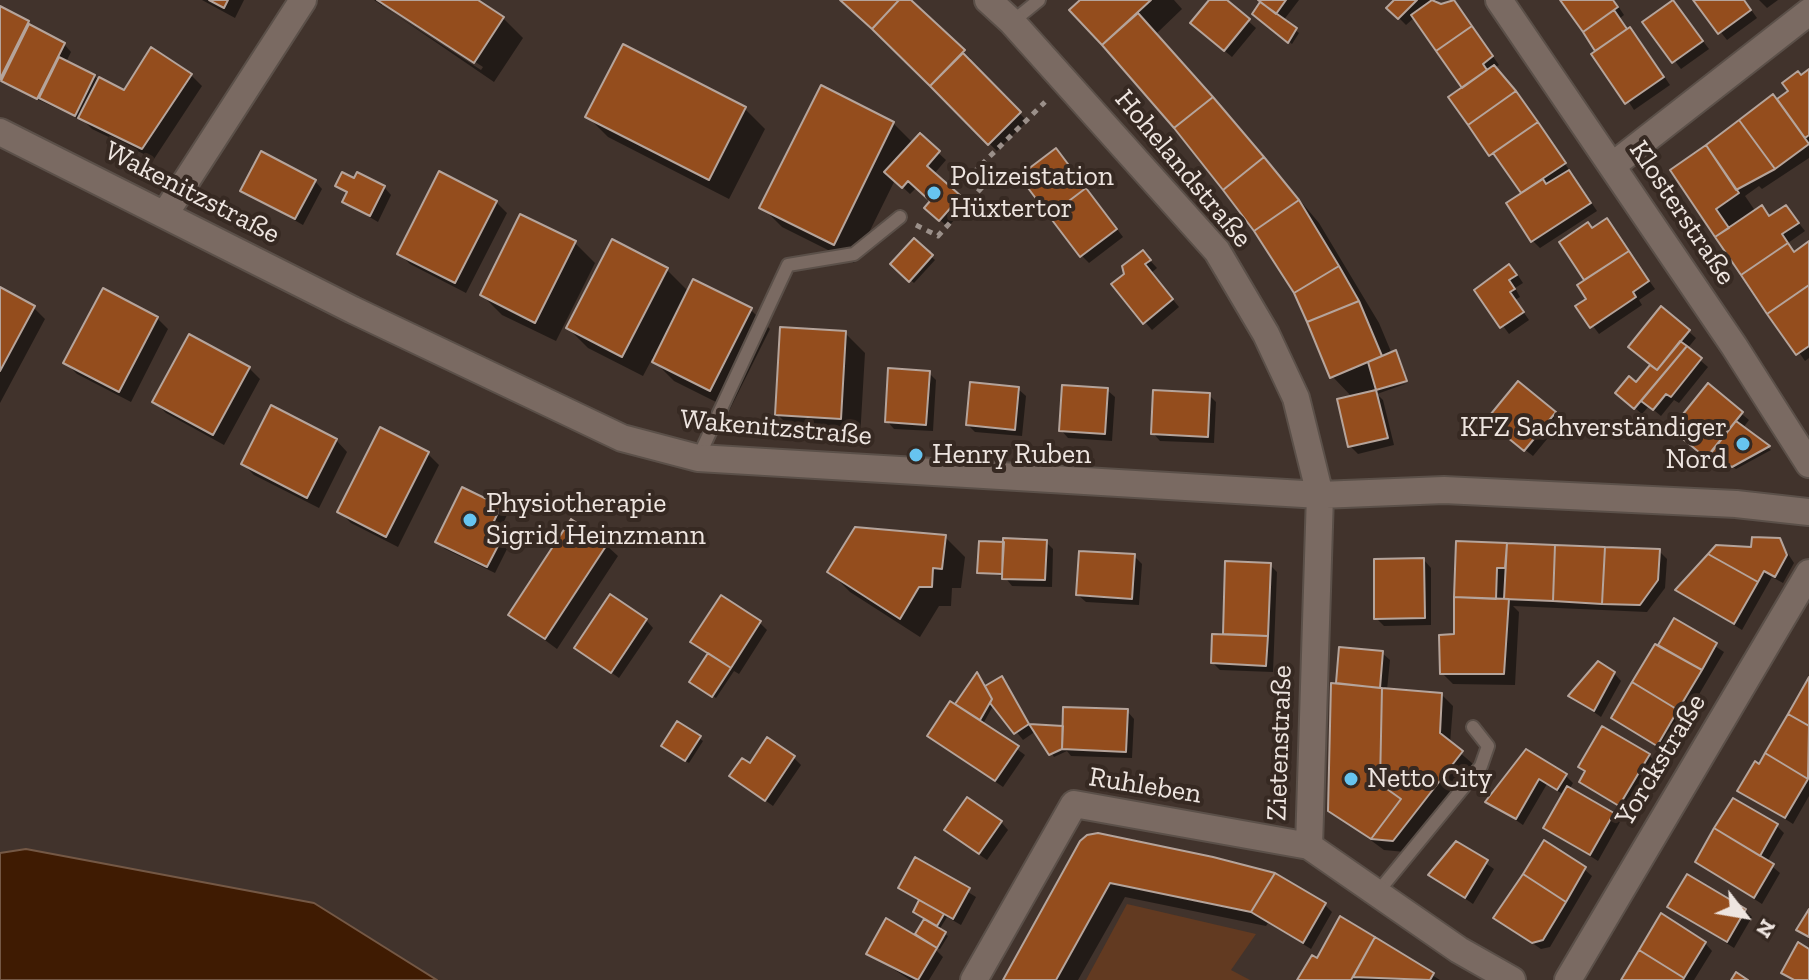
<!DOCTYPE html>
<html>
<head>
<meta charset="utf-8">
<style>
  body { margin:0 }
  #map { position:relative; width:1809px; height:980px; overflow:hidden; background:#41332c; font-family:"Zilla Slab",serif }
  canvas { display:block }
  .north { position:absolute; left:1705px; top:876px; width:80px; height:80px; -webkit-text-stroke:6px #362922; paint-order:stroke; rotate:121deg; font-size:22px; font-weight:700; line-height:32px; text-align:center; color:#eee5e0 }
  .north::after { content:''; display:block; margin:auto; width:28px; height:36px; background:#eee5e0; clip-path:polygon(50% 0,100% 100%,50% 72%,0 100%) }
</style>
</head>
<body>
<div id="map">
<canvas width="1809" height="980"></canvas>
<div class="north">N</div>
</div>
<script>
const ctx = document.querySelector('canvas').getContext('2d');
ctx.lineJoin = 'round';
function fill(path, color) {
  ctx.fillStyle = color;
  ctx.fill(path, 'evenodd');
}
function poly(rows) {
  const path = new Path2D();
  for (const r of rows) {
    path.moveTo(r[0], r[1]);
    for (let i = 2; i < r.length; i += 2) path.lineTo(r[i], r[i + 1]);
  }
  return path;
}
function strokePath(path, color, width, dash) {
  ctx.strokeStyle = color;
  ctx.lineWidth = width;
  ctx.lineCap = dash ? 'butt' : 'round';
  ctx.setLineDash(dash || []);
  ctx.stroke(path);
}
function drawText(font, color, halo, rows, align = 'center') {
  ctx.font = font + ' "Zilla Slab",serif';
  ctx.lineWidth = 8;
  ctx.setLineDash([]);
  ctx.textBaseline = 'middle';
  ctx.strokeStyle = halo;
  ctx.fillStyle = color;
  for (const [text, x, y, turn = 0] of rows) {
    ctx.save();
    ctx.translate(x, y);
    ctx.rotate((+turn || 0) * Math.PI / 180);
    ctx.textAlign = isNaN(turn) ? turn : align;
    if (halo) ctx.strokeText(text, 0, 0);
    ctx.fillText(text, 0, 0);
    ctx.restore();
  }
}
const green = poly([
  [1127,904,1256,934,1231,970,1250,980,1086,980]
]);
const water = poly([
  [26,849,314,903,437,980,0,980,0,853,26,849]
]);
const shadow = poly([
  [202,0,244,0,235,18],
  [374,0,474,0,503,18,523,38,494,82],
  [382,1,483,67,481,70,382,6],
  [841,0,908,0,971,59,968,61,1027,121,997,151],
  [1083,0,1174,0,1182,9,1156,34,1104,44,1072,10],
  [1211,0,1224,0,1256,28,1232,57,1200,30],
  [1259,0,1299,0,1283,21,1299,33,1292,44,1255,14,1262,3],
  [1397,0,1436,0,1442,6,1452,0,1458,7,1499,65,1494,68,1511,84,1597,211,1540,248,1533,241,1509,204,1524,194,1451,98,1464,88,1415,17,1406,25,1389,8],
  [1563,0,1614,0,1624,15,1619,19,1628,31,1637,36,1670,85,1634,110],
  [1695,0,1744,0,1757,18,1727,40],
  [1759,0,1778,0,1767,8],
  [1673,2,1709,49,1681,69,1645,22],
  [0,8,64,44,71,52,66,62,125,93,191,75,202,86,154,159,92,129,84,121,0,82],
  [1809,72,1809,158,1762,189,1759,186,1745,196,1756,212,1762,207,1771,217,1786,207,1805,231,1788,243,1795,253,1809,244,1809,358,1805,361,1673,171,1791,91],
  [745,109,765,129,729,199,608,137,588,117],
  [1224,110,1319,223,1379,323,1392,354,1399,356,1407,379,1358,394,1408,383,1377,394,1383,400,1394,445,1358,454,1350,446,1353,398,1332,376],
  [893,123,913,143,920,136,946,160,934,174,967,205,948,227,934,215,933,202,917,187,910,194,895,180,854,263,782,227,762,207],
  [1063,158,1123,237,1089,263,1081,255],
  [355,180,384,187,391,195,378,222,344,202,348,194,337,185],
  [315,181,322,189,303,225,243,191],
  [496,202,507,213,466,293,410,264,399,253],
  [1607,221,1655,289,1639,300,1642,305,1599,334,1578,306,1589,299,1587,281,1562,242],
  [914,241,935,260,914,283,893,264],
  [612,242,667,270,689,292,750,309,770,329,730,409,674,381,652,359,643,376,588,348,568,328],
  [575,243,595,263,556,341,502,315,482,295],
  [1143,253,1157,268,1151,273,1179,307,1152,330,1145,322,1126,275],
  [1517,274,1523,283,1515,288,1520,297,1515,300,1529,320,1509,334,1477,290],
  [0,289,33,307,45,319,0,403],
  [157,318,168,329,131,402,77,374,66,363],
  [1688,331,1696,338,1687,349,1708,367,1679,403,1674,400,1661,416,1649,406,1642,414,1625,400,1652,366],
  [845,333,865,353,860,438,797,434,777,414],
  [249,368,260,379,224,445,166,413,155,402],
  [929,373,936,380,933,431,894,429,887,421],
  [1708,386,1749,420,1743,428,1771,450,1736,469,1719,458,1715,463,1681,436],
  [1018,389,1026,396,1022,436,975,432,968,425],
  [1107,390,1115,397,1112,441,1068,438,1061,430],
  [1209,395,1216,402,1214,443,1160,441,1153,433],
  [1555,413,1562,421,1533,456,1496,427],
  [336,440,347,452,319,508,254,475,243,464],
  [428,454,439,465,398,547,351,523,340,512],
  [500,508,507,515,495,540,507,549,495,573,445,549,438,542],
  [945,537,965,557,961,588,952,588,951,606,939,606,920,637,850,592,830,572],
  [1779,540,1794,563,1783,583,1772,577,1742,630,1678,590,1753,549],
  [1046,542,1053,549,1052,587,1012,586,1004,576,979,572],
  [1458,543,1659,551,1667,559,1665,588,1647,612,1513,606,1519,612,1515,685,1453,684,1442,673,1456,636],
  [606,545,618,556,557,649,511,615],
  [1134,556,1142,564,1139,605,1086,602,1078,595],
  [1424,560,1431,568,1431,625,1384,626,1376,618],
  [1227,563,1270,565,1277,572,1273,672,1220,670,1213,663,1225,636],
  [646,620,653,628,619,678,577,648],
  [1675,620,1724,652,1665,752,1613,718],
  [760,623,767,630,739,674,734,671,716,698,695,685,709,655,693,642],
  [1341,649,1382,653,1390,660,1387,690,1442,695,1453,706,1450,744,1473,764,1405,852,1384,850,1330,810],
  [1614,673,1621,681,1601,717,1571,696],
  [978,675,986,688,1001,678,1031,726,1065,731,1127,711,1134,719,1132,758,1071,756,1067,751,1054,757,1036,731,1023,740,994,704,983,724,1025,755,1003,787,930,736],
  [1809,681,1809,796,1793,824,1740,790,1760,766],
  [678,724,703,741,689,763,666,749],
  [1526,752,1566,776,1573,783,1569,790,1620,822,1598,861,1545,828,1564,795,1547,784,1523,825,1488,801],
  [1649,755,1656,763,1627,812,1581,782,1586,772,1581,767],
  [793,757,801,765,773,806,732,776],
  [1001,822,1008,830,987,860,954,837],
  [1777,826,1784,833,1767,862,1780,873,1762,904,1697,862],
  [1088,837,1325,905,1332,912,1311,949,1268,923,1266,926,1125,897,1078,980,1006,980],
  [1456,843,1494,869,1473,904,1431,875],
  [916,860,976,897,961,925,947,917,939,930,948,936,940,949,932,946,943,957,929,980,910,980,869,953,924,941,917,934,926,919,920,902,900,888],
  [1584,869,1592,876,1550,947,1541,949,1495,918],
  [1670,907,1745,910,1752,917,1734,948],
  [1341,919,1374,939,1440,980,1300,980,1317,961],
  [1705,943,1712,951,1694,980,1624,980]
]);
const building = poly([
  [209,0,228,0,224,8,209,0],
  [377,0,478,0,504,17,474,63,377,0],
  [840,0,899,0,872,29,840,0],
  [899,0,911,0,965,50,930,86,872,29,899,0],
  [1080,0,1151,0,1102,45,1069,10,1080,0],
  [1209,0,1227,0,1250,19,1224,51,1190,23,1209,0],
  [1258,0,1286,0,1276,14,1258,0],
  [1394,0,1417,0,1398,19,1386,8,1394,0],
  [1432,0,1441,4,1454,0,1472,26,1436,51,1411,15,1432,0],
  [1560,0,1613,0,1618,7,1583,32,1560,0],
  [1673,0,1703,41,1672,63,1642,22,1673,0],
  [1693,0,1744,0,1751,10,1718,34,1693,0],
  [1260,2,1297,28,1288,43,1252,14,1260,2],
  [0,6,29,21,0,79,0,6],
  [1614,10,1627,29,1595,51,1583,32,1614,10],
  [1138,13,1213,97,1174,128,1102,45,1138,13],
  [29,24,65,43,37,99,1,81,29,24],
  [1472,26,1493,56,1483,64,1487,70,1462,88,1436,51,1472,26],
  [1630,27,1664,77,1625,104,1591,54,1630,27],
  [623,44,746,107,709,180,585,117,623,44],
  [151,47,192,74,142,149,78,118,99,77,124,90,151,47],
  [963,53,1021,112,988,145,930,86,963,53],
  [59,57,95,75,75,116,39,98,59,57],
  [1494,65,1516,91,1468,125,1448,97,1494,65],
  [1809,69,1809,135,1805,138,1777,99,1788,91,1782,83,1798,71,1801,75,1809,69],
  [821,85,894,122,834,245,759,208,821,85],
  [1516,91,1538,122,1489,156,1468,125,1516,91],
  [1773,94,1809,144,1775,169,1739,120,1773,94],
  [1213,97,1264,157,1223,190,1174,128,1213,97],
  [1739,120,1775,169,1736,190,1706,145,1739,120],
  [1538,122,1566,163,1521,193,1493,153,1538,122],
  [920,133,940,151,927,166,961,196,939,221,924,208,930,201,908,181,902,188,884,172,920,133],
  [1706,145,1739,193,1716,209,1729,228,1715,237,1670,170,1706,145],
  [1056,148,1086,188,1049,216,1019,176,1056,148],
  [261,151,316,180,295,219,240,191,261,151],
  [1264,157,1299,200,1254,231,1223,190,1264,157],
  [1569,170,1591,203,1531,242,1506,203,1543,179,1546,184,1569,170],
  [439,171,497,201,455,283,397,254,439,171],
  [342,172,354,178,357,172,385,186,370,216,342,202,347,192,335,186,342,172],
  [1086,188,1117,229,1080,257,1049,216,1086,188],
  [1299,200,1339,266,1294,293,1254,231,1299,200],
  [1762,205,1769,216,1786,205,1799,223,1782,234,1788,243,1741,275,1715,237,1762,205],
  [520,214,576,241,535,323,480,295,520,214],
  [1607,218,1629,251,1584,280,1559,242,1588,222,1592,228,1607,218],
  [914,238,933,255,909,282,890,264,914,238],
  [612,239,668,268,622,357,566,328,612,239],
  [1809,241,1809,285,1767,314,1741,275,1788,243,1794,252,1809,241],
  [1143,250,1151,260,1145,264,1173,299,1143,324,1111,284,1124,274,1122,266,1143,250],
  [1629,251,1649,281,1633,292,1636,297,1590,328,1575,306,1586,299,1577,285,1629,251],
  [1509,264,1517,275,1509,280,1515,289,1510,292,1524,312,1500,328,1474,290,1509,264],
  [1339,266,1359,301,1307,322,1294,293,1339,266],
  [693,279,752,308,710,391,652,362,693,279],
  [1809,285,1809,346,1796,355,1767,314,1809,285],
  [0,287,35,306,0,371,0,287],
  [103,288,158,317,119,392,63,363,103,288],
  [1359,301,1382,356,1330,378,1307,322,1359,301],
  [1661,306,1690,330,1657,370,1628,347,1661,306],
  [780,327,846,331,841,419,775,415,780,327],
  [189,334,250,367,213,435,152,402,189,334],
  [1680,341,1687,346,1634,409,1615,393,1629,376,1636,382,1650,365,1657,370,1680,341],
  [1687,346,1702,358,1671,397,1666,394,1653,410,1641,401,1687,346],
  [1396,350,1407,381,1376,390,1368,362,1396,350],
  [888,368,930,371,926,425,885,422,888,368],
  [1518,381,1556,412,1524,451,1486,420,1518,381],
  [970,382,1019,387,1015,430,966,425,970,382],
  [1708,383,1743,412,1706,458,1671,429,1708,383],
  [1062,385,1108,388,1105,434,1059,431,1062,385],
  [1153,390,1210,393,1208,437,1151,434,1153,390],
  [1376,390,1388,438,1348,447,1337,399,1376,390],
  [271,405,337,439,307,498,241,464,271,405],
  [1736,421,1770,446,1732,467,1711,453,1736,421],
  [380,427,429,452,386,537,337,512,380,427],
  [462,487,501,506,488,534,501,540,487,567,435,542,462,487],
  [571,519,608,543,545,639,508,615,571,519],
  [855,527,946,535,942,569,933,568,932,587,919,587,900,619,827,572,855,527],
  [1752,537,1780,538,1787,555,1775,577,1764,571,1758,582,1708,554,1716,545,1751,547,1752,537],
  [1003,538,1047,540,1045,580,1002,579,1003,538],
  [979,541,1004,542,1002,574,977,573,979,541],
  [1456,541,1507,543,1505,568,1497,568,1496,599,1454,597,1456,541],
  [1507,543,1555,545,1553,601,1504,599,1507,543],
  [1555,545,1605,547,1602,604,1553,601,1555,545],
  [1605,547,1660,549,1658,580,1640,605,1602,604,1605,547],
  [1079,551,1135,554,1132,599,1076,595,1079,551],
  [1708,554,1758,582,1734,624,1675,590,1708,554],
  [1424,558,1425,618,1374,619,1374,559,1424,558],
  [1225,561,1271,563,1268,636,1223,634,1225,561],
  [610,594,647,619,611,673,574,648,610,594],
  [721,595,761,621,731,668,690,642,721,595],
  [1454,597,1509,599,1504,674,1440,674,1439,635,1454,634,1454,597],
  [1674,618,1717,643,1702,670,1658,645,1674,618],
  [1212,634,1268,636,1266,666,1211,663,1212,634],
  [1655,644,1702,670,1678,710,1632,682,1655,644],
  [1339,647,1383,651,1380,688,1336,683,1339,647],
  [708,653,731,668,712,697,689,682,708,653],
  [1598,661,1615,672,1594,711,1568,696,1598,661],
  [977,672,992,699,980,720,955,704,977,672],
  [1002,676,1029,724,1014,734,990,703,992,699,985,686,1002,676],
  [1809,677,1809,726,1788,714,1809,677],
  [1632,682,1678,710,1657,746,1611,718,1632,682],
  [1331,683,1382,688,1380,784,1401,799,1371,839,1328,811,1331,683],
  [1382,688,1442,693,1440,733,1463,751,1393,841,1371,839,1401,799,1380,784,1382,688],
  [950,701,1019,746,995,781,927,736,950,701],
  [1063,707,1128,709,1126,752,1062,749,1063,707],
  [1788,714,1809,726,1808,779,1765,753,1788,714],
  [677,721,701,736,685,761,661,746,677,721],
  [1029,724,1063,726,1062,749,1049,755,1029,724],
  [1602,726,1650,754,1619,806,1579,782,1585,771,1578,767,1602,726],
  [767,737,795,756,765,801,729,776,742,758,750,763,767,737],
  [1526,749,1567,774,1557,790,1539,779,1516,819,1485,802,1526,749],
  [1765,753,1808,779,1785,818,1737,791,1755,761,1759,764,1765,753],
  [1567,786,1614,813,1590,855,1543,828,1567,786],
  [967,797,1002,821,979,854,944,830,967,797],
  [1733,798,1778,824,1760,856,1714,828,1733,798],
  [1714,828,1774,864,1754,898,1695,862,1714,828],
  [1098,833,1213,857,1275,873,1251,912,1110,883,1056,980,1003,980,1080,841,1087,835,1098,833],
  [1544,840,1586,867,1566,902,1523,874,1544,840],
  [1456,841,1488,860,1465,898,1428,875,1456,841],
  [915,857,970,888,953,919,898,888,915,857],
  [1275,873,1326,903,1303,943,1251,912,1275,873],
  [1523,874,1566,902,1543,940,1532,943,1493,918,1523,874],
  [1687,874,1746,909,1727,942,1667,907,1687,874],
  [919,900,944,914,937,926,913,912,919,900],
  [1809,909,1809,937,1796,930,1809,909],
  [1661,913,1706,942,1684,978,1639,950,1661,913],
  [1340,916,1375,937,1351,980,1297,980,1312,955,1317,958,1340,916],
  [886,918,937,948,918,980,866,954,886,918],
  [924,919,946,932,937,948,915,934,924,919],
  [1375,937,1434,973,1430,980,1353,977,1375,937],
  [1798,942,1809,949,1809,980,1794,980,1781,973,1798,942],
  [1639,950,1684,978,1683,980,1621,980,1639,950],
  [1736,972,1748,980,1731,980,1736,972]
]);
const path = poly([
  [916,225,938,236,985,184,975,171,1045,102]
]);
const service = poly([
  [1012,22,1039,0],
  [698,458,788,265,854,254,900,217],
  [1377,893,1481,766,1488,746,1473,727]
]);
const minor = poly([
  [988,0,1012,22,1217,251,1266,334,1296,398,1320,495,1309,846,1459,950,1512,980],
  [1499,0,1734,346,1809,464],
  [0,132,353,310,622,438,698,458,1320,495,1444,490,1736,504,1809,512],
  [1612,166,1809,12],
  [165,214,303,0],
  [974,980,1074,804,1309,846],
  [1568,980,1809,573]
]);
const markers = [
  [934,193,8,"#67c4f0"],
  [1743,444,8,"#67c4f0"],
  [916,455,8,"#67c4f0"],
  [470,520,8,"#67c4f0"],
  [1351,779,8,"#67c4f0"]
];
const streetNames = [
  ["Hohelandstraße",1183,169,50],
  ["Wakenitzstraße",192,193,27],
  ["Klosterstraße",1682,213,56],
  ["Wakenitzstraße",776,428,5],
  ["Zietenstraße",1280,743,-88],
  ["Yorckstraße",1661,760,-59],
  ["Ruhleben",1145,786,9]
];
const poiNames = [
  ["Polizeistation",950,177],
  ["Hüxtertor",950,209],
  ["KFZ Sachverständiger",1727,428,"right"],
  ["Nord",1727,460,"right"],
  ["Henry Ruben",932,455],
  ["Physiotherapie",486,504],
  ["Sigrid Heinzmann",486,536],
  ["Netto City",1367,779]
];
fill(green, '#623a21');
fill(water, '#3f1b02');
strokePath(water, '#745845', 2);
fill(shadow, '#0007');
fill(building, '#944d1d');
strokePath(building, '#b5a49b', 2);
strokePath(service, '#5b5049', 16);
strokePath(minor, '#5b5049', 30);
strokePath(path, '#9b908a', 5, [6, 6]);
strokePath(service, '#7a6a62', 12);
strokePath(minor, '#7a6a62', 26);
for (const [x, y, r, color] of markers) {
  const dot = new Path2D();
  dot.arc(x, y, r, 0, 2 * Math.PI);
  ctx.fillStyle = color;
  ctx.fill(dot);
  strokePath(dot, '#362922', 3);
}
drawText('28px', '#eee5e0', '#362922', streetNames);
drawText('28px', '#eee5e0', '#362922', poiNames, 'left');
</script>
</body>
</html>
